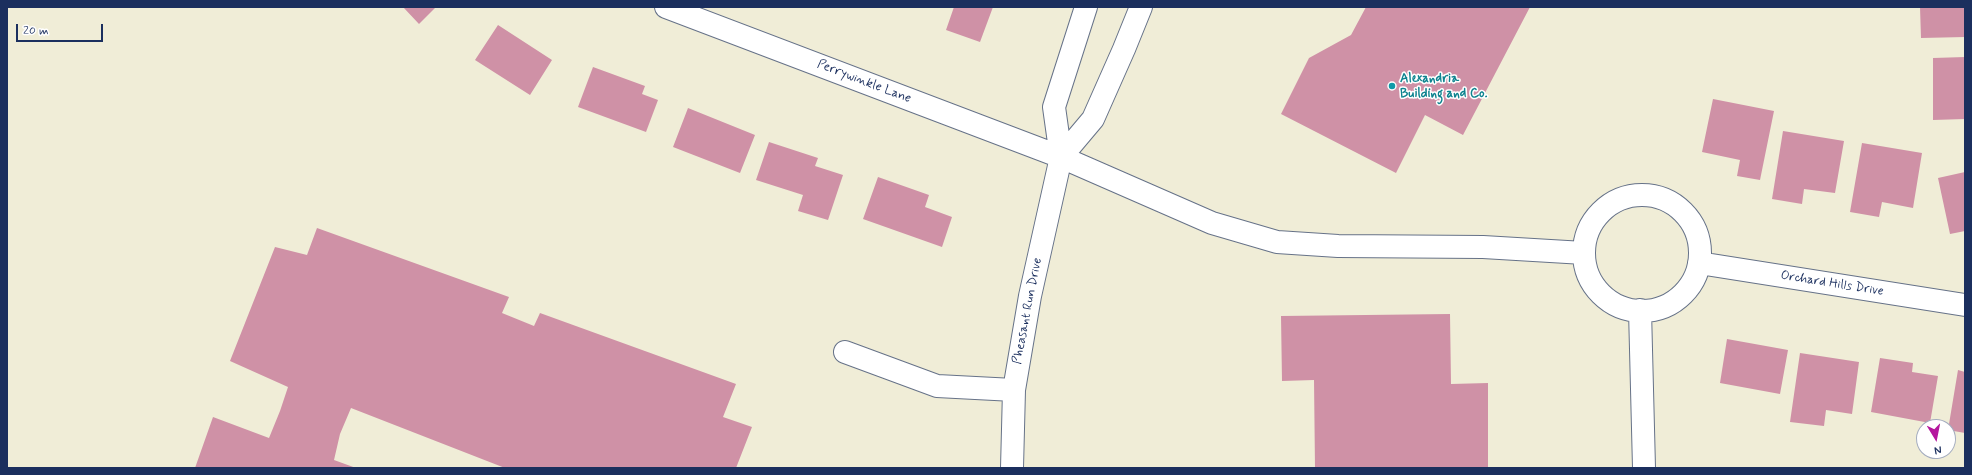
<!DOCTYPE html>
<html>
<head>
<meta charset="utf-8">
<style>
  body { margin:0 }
  #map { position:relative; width:1972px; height:475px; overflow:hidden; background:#f0edd7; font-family:Mynerve,sans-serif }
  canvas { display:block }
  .frame { position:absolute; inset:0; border:8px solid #1b2f5e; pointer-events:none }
  .north { position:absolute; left:1916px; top:419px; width:40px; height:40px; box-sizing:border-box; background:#fff; border:1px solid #a4acbf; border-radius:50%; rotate:170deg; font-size:11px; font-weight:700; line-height:16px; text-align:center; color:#1b2f5e }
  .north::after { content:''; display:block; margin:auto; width:14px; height:18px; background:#b5179e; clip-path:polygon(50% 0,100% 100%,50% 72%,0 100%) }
  .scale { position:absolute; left:16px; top:24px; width:87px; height:18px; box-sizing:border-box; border:2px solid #1b2f5e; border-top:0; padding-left:5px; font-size:12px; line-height:14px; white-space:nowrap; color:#1b2f5e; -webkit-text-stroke:3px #fff; paint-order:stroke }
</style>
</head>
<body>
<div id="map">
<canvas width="1972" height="475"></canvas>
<div class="frame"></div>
<div class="north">N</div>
<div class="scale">20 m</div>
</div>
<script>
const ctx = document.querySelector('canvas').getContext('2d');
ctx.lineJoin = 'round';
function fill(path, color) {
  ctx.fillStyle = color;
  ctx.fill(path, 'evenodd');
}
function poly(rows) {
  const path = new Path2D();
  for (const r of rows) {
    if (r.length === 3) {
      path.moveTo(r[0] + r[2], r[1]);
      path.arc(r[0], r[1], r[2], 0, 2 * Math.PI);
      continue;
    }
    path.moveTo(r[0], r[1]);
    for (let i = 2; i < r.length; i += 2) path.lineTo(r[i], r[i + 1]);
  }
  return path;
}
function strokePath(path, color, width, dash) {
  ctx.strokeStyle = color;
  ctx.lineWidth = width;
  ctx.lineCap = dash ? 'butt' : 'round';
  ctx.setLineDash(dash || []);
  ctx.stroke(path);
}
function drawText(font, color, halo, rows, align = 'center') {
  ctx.font = font + ' Mynerve,sans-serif';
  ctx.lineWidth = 3;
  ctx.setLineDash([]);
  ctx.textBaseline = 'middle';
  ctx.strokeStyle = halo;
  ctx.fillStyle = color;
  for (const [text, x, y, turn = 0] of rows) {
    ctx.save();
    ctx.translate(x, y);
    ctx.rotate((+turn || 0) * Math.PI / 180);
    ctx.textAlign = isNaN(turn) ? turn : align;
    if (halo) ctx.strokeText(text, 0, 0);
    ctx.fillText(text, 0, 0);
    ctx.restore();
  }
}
const building = poly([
  [403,7,436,7,419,24],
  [954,7,993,7,980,42,946,30],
  [1366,7,1530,7,1463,135,1425,115,1396,173,1281,114,1309,58,1351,35],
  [1920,7,1965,7,1965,37,1921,38],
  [498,25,552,60,530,95,475,60],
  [1965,57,1965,119,1933,120,1933,58],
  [593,67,645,86,642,94,658,100,646,132,578,107],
  [1713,99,1774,111,1760,180,1737,176,1740,160,1702,152],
  [688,108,755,135,740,173,673,147],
  [1783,131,1844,141,1835,193,1804,189,1802,204,1772,199],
  [769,142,818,158,815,166,843,175,828,220,798,211,803,195,756,180],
  [1862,143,1922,153,1913,208,1882,202,1879,217,1850,212],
  [1965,172,1965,231,1950,234,1938,178],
  [878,177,929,195,925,207,952,217,942,247,863,219],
  [317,228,509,297,502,313,534,326,540,313,736,384,723,417,752,427,736,468,505,468,351,408,340,434,334,460,356,468,195,468,213,417,269,438,280,411,288,387,230,361,275,247,307,255],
  [1450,314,1451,384,1488,383,1488,468,1315,468,1314,380,1282,381,1281,316],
  [1727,339,1788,350,1780,394,1720,383],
  [1800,353,1859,362,1852,414,1826,410,1824,426,1790,422],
  [1880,358,1913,363,1912,372,1938,376,1930,423,1871,412],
  [1958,370,1965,372,1965,433,1948,430]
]);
const minor = poly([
  [666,7,1061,157,1212,223,1277,242,1338,246,1483,247,1584,253],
  [1061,157,1093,119,1124,49,1141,7],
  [1642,253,58],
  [1699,263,1965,305],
  [1640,310,1644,468],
  [845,352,937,386,1014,390],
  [1012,468,1014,390,1030,296,1061,157,1054,107,1086,7]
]);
const markers = [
  [1392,86,4,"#0f9aa8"]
];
const cultureNames = [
  ["Alexandria",1400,79],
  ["Building and Co.",1400,94]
];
const streetNames = [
  ["Perrywinkle Lane",864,82,21],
  ["Orchard Hills Drive",1832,284,9],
  ["Pheasant Run Drive",1028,311,-79]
];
fill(building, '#cf91a6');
strokePath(minor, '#667288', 24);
strokePath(minor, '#fff', 22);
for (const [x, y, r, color] of markers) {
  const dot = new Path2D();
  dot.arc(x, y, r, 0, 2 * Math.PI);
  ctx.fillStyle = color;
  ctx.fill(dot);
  strokePath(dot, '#fff', 1.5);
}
drawText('bold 13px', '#0d838f', '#fff', cultureNames, 'left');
drawText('13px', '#1b2f5e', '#fff', streetNames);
</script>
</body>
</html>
